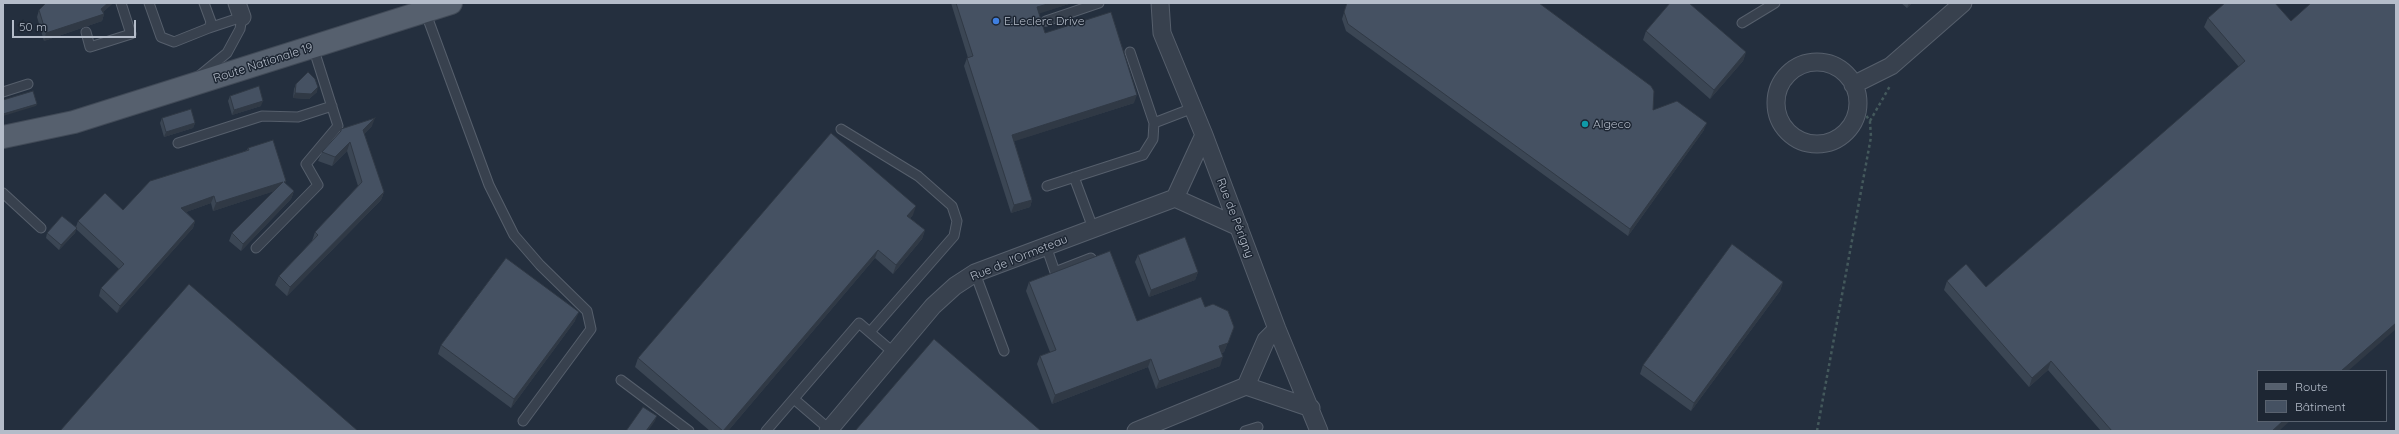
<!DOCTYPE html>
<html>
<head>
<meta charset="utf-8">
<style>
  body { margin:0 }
  #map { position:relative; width:2399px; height:434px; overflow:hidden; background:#242f3e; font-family:Quicksand,sans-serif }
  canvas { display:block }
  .frame { position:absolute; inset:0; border:4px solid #b4bcc9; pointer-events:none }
  .legend { position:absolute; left:2257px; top:370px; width:130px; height:52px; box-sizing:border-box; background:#1d2633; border:1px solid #59626f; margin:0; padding:5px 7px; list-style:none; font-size:12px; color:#b4bcc9 }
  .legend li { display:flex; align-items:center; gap:8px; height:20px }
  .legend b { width:20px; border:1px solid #59626f }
  .scale { position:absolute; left:12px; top:20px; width:124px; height:18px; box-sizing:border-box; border:2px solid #b4bcc9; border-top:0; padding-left:5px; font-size:12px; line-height:14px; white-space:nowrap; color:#b4bcc9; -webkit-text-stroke:3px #1d2633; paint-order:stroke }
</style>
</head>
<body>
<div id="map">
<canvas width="2399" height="434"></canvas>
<div class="frame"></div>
<ul class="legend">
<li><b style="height:5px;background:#56606e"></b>Route</li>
<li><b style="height:11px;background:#455162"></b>Bâtiment</li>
</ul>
<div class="scale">50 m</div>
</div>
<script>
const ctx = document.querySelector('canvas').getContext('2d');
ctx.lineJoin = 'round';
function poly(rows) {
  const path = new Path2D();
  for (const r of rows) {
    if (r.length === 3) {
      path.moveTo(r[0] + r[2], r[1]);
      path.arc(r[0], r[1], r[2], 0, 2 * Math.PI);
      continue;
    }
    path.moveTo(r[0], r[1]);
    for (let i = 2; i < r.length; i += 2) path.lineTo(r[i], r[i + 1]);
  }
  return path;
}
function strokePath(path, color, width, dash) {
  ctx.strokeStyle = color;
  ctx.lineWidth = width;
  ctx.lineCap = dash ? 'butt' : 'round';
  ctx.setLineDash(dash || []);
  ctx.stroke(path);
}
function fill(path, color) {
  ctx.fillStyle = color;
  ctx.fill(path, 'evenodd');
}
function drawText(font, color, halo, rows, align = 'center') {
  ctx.font = font + ' Quicksand,sans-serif';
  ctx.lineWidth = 3;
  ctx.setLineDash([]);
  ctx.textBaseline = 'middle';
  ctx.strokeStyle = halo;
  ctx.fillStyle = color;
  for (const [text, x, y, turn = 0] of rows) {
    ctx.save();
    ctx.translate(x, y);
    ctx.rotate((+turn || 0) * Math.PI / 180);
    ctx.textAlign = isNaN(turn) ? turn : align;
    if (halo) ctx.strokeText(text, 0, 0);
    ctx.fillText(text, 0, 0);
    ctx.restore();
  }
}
const path = poly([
  [1870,121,1890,86],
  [1817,431,1871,137,1870,122,1858,101]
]);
const service = poly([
  [149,3,161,37,174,42,209,28,211,22,204,3],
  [425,11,489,185,514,235,540,265,587,311,591,329,523,421],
  [1046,21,1099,3],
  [1742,23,1775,3],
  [86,32,90,47,131,34,121,3],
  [199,76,227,53,240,29,242,17,209,28],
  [3,92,28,84],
  [1154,123,1193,108],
  [841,129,918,176,952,206,957,221,954,236,870,332],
  [178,143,262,116,298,117,332,106],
  [1074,177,1093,228],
  [1047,186,1143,155,1153,139,1154,123,1130,52],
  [3,193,41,228],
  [1046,246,1055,272,1091,258],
  [256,248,318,185,306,164,338,126,313,47],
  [975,273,1004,351],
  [621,380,689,431],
  [794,399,829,429],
  [766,431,859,323,894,353],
  [1245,431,1258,427]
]);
const minor = poly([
  [237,3,242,17],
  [1160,3,1162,33,1204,135,1277,329,1319,431],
  [1817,103,41],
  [1853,85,1891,66,1963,3],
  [1175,198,1239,227],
  [1246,386,1266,340,1277,329],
  [828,431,933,306,955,286,975,273,1175,198,1204,135],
  [1136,431,1246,386,1311,408]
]);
const primary = poly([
  [3,137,74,122,451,3]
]);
const wall = poly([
  [113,3,103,12,104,14,102,21,44,41,37,17,39,10],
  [951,3,1072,3,1039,13,1045,33,1134,103,1014,141,1032,200,1030,207,1011,213,964,66,967,58,968,58],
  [1347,3,1653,110,1704,130,1628,236,1346,31,1342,19],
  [1901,3,1912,3,1907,8],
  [2208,18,2291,21,2279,431,2101,431,2048,370,2029,387,1944,290,1947,281,1986,287,2239,67,2204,27],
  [1646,31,1746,52,1743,61,1710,99,1643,40],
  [296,84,317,92,309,99,293,98,294,89],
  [230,96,261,106,232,115,228,101],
  [162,118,195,123,193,128,164,137,160,123],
  [372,126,364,134,384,192,381,200,287,296,275,285,279,276,312,241,315,232,358,186,347,151,332,166,318,161,322,152,339,134,341,129],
  [248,148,286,181,285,183,294,191,291,199,241,251,229,241,232,233,274,191,213,211,211,203,186,212,195,221,193,228,117,313,99,296,101,288,119,269,76,229,75,233,59,250,46,238,47,233,76,227,78,221,123,210,247,150],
  [913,215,910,218,925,230,922,239,893,274,875,258,728,431,710,431,635,367,638,358],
  [1138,255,1198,272,1195,280,1149,297,1135,262],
  [1029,282,1137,321,1205,307,1234,327,1224,352,1222,353,1220,366,1156,389,1148,367,1052,404,1037,364,1040,356,1050,352,1026,291],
  [1783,282,1780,291,1691,411,1640,374,1643,365],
  [575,321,511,408,438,354,441,345]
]);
const shadedWall = poly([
  [108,3,113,3,100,15,104,14,102,21,44,41,46,33,101,9],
  [1051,3,1072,3,1035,15,1037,7],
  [1909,3,1912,3,1907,8],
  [1746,52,1743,61,1710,99,1714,90],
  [318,87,317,92,309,99,293,98,295,93],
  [1137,95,1134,103,1009,143,1012,135],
  [263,101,261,106,232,115,234,110],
  [37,104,36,106,3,116,3,114],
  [375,118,372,126,360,138,363,130],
  [195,123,193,128,164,137,166,132],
  [1707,123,1704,130,1628,236,1630,229],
  [350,142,347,151,332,166,335,157],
  [283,182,281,189,213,211,216,203],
  [294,191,291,199,241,251,243,244],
  [384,192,381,200,287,296,290,287],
  [214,196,211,203,178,215,181,208],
  [1032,200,1030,207,1011,213,1014,205],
  [916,206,913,215,904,225,907,216],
  [195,221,193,228,117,313,120,306],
  [77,228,75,233,59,250,61,245],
  [925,230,922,239,893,274,896,265],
  [878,250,875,258,728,431,723,431],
  [1198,272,1195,280,1149,297,1151,290],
  [1783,282,1780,291,1691,411,1694,403],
  [579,312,575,321,511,408,514,399],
  [2396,323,2396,329,2348,371,2341,371],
  [1234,327,1224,352,1216,355,1219,346],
  [1223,357,1220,366,1156,389,1159,381],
  [1151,359,1148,367,1052,404,1055,395],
  [2051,361,2048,370,2029,387,2032,378],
  [657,416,655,421,648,431,646,431],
  [2283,421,2290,421,2279,431,2272,431]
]);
const building = poly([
  [46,3,108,3,101,9,104,14,46,33,39,10,46,3],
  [956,3,1051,3,1037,7,1045,33,1111,12,1137,95,1012,135,1032,200,1014,205,967,58,973,56,956,3],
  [1347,3,1539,3,1651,86,1654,91,1653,110,1677,101,1707,123,1630,229,1348,24,1344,12,1347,3],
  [1670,3,1689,3,1746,52,1714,90,1646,31,1670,3],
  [2225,3,2275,3,2291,21,2311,3,2396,3,2396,323,2341,371,2258,371,2258,421,2283,421,2272,431,2112,431,2051,361,2032,378,1947,281,1966,264,1986,287,2245,61,2208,18,2225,3],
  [308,72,315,79,318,87,311,94,295,93,296,84,308,72],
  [259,86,263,101,234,110,230,96,259,86],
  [33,91,37,104,3,114,3,100,33,91],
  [191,109,195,123,166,132,162,118,191,109],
  [375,118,363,130,384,192,290,287,279,276,318,235,315,232,362,182,350,142,335,157,322,152,341,131,341,129,375,118],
  [831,133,916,206,907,216,925,230,896,265,878,250,723,431,638,358,831,133],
  [273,140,286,181,284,182,294,191,243,244,232,233,283,182,216,203,214,196,181,208,195,221,120,306,101,288,124,264,78,221,105,193,123,210,150,181,249,150,248,148,273,140],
  [62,216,77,228,61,245,47,233,62,216],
  [1185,237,1198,272,1151,290,1138,255,1185,237],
  [1732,244,1783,282,1694,403,1643,365,1732,244],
  [1110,251,1137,321,1201,297,1205,307,1213,304,1228,311,1234,327,1228,343,1219,346,1223,357,1159,381,1151,359,1055,395,1040,356,1056,350,1029,282,1110,251],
  [506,258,579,312,514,399,441,345,506,258],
  [189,284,358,431,60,431,189,284],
  [934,339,1041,431,855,431,934,339],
  [643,407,657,416,646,431,626,431,643,407]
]);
const markers = [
  [996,21,4,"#3f7fe0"],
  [1585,124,4,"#0f9aa8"]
];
const poiNames = [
  ["E.Leclerc Drive",1004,21],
  ["Algeco",1593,124]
];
const streetNames = [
  ["Route Nationale 19",263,63,-18],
  ["Rue de Périgny",1235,218,69],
  ["Rue de l'Ormeteau",1019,258,-22]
];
strokePath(service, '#565f6c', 11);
strokePath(minor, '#565f6c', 19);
strokePath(primary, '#414a57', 24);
strokePath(path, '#44595c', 2.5, [3, 3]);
strokePath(service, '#38414e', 9);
strokePath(minor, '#38414e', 17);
strokePath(primary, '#56606e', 22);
fill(wall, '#3b4654');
fill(shadedWall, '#303945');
fill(building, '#455162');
strokePath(building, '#303945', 1);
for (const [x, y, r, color] of markers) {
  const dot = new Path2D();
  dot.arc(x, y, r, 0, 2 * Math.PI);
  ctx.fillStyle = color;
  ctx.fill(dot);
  strokePath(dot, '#1d2633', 1.5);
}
drawText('12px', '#b4bcc9', '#1d2633', poiNames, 'left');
drawText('12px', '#b4bcc9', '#1d2633', streetNames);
</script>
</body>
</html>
